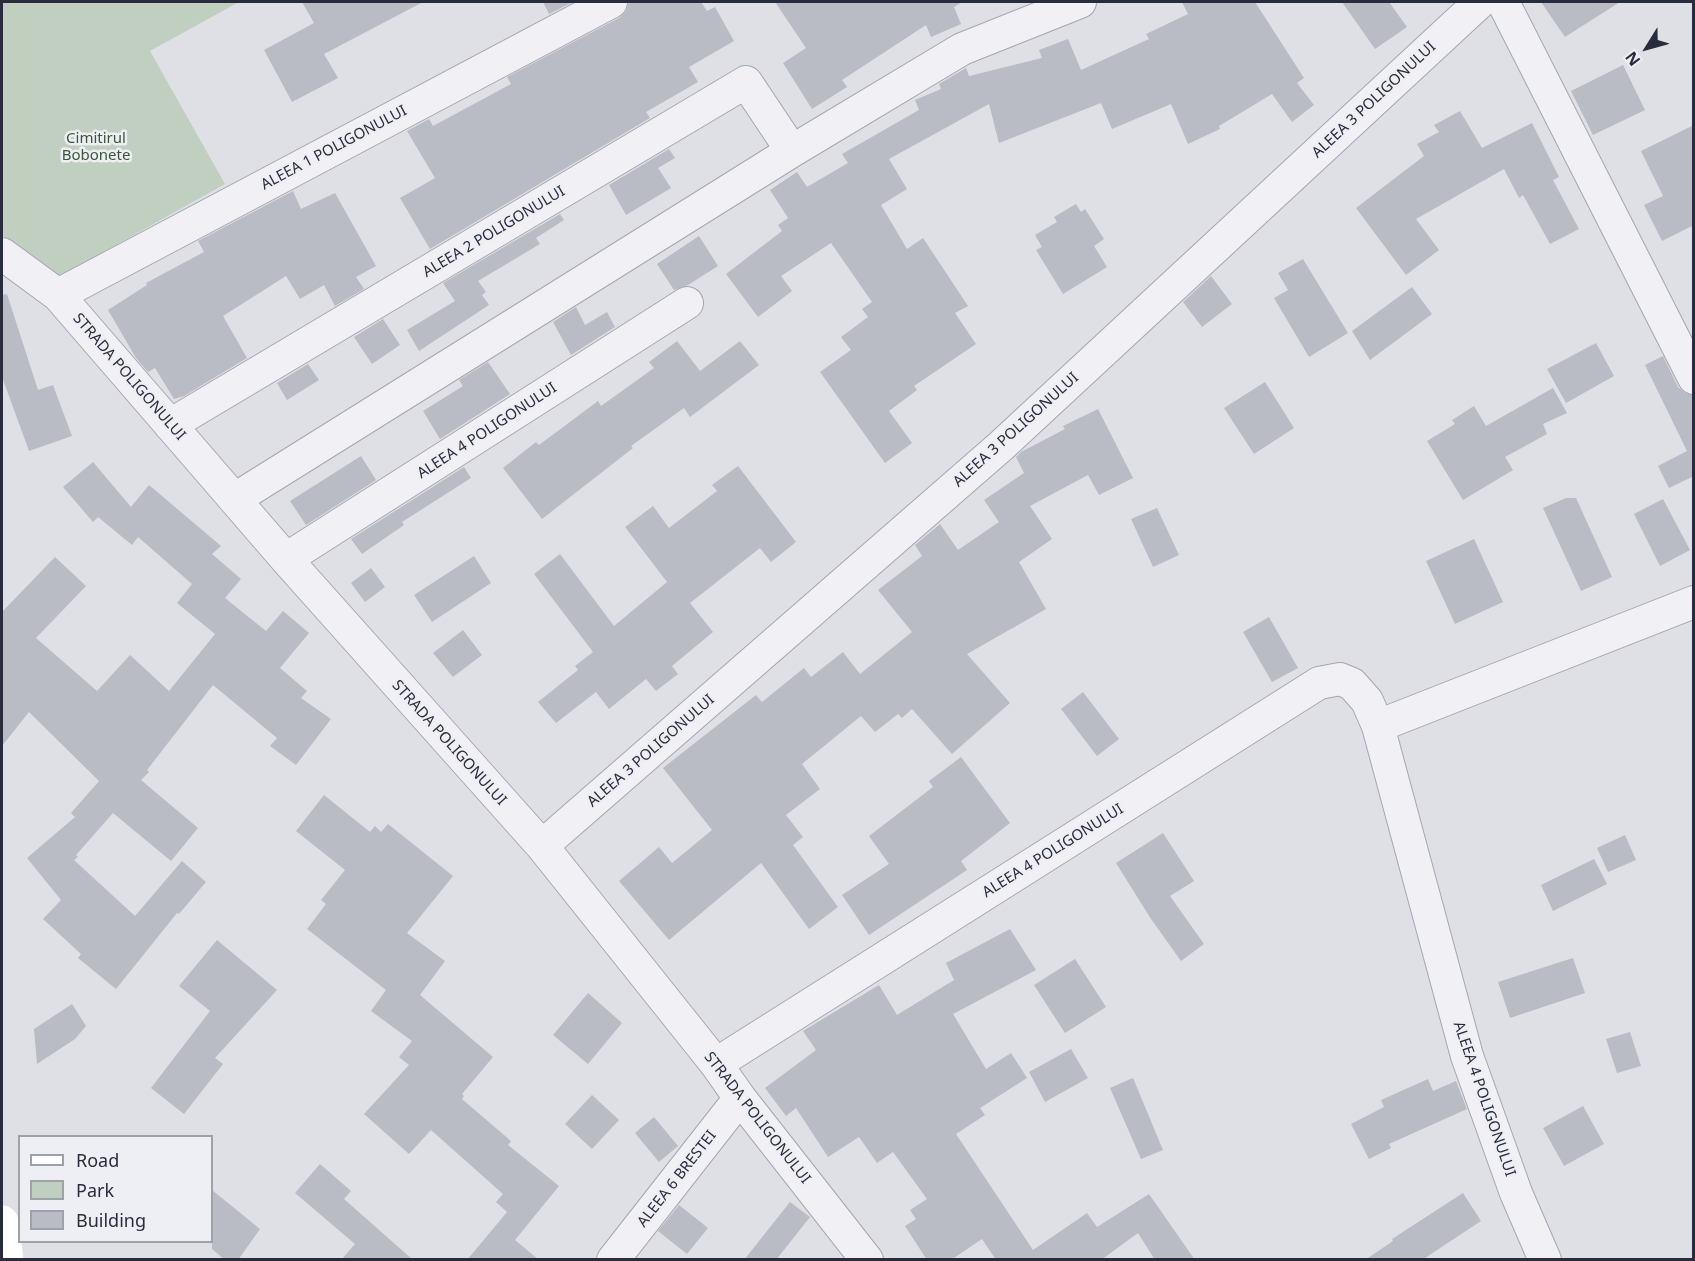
<!DOCTYPE html>
<html>
<head>
<meta charset="utf-8">
<style>
  body { margin:0 }
  #map { position:relative; width:1695px; height:1261px; overflow:hidden; background:#dee0e6; font-family:"Noto Sans",sans-serif }
  canvas { display:block }
  .frame { position:absolute; inset:0; border:3px solid #292c3c; pointer-events:none }
  .legend { position:absolute; left:18px; top:1135px; width:195px; height:108px; box-sizing:border-box; background:#edeff4; border:2px solid #9fa1aa; margin:0; padding:8px 10px; list-style:none; font-size:18px; color:#292c3c }
  .legend li { display:flex; align-items:center; gap:12px; height:30px }
  .legend b { width:30px; border:2px solid #9fa1aa }
  .north { position:absolute; left:1617px; top:18px; width:60px; height:60px; -webkit-text-stroke:4px #edeff4; paint-order:stroke; rotate:233deg; font-size:16px; font-weight:700; line-height:24px; text-align:center; color:#292c3c }
  .north::after { content:''; display:block; margin:auto; width:21px; height:27px; background:#292c3c; clip-path:polygon(50% 0,100% 100%,50% 72%,0 100%) }
</style>
</head>
<body>
<div id="map">
<canvas width="1695" height="1261"></canvas>
<div class="frame"></div>
<ul class="legend">
<li><b style="height:8px;background:#fff"></b>Road</li>
<li><b style="height:16px;background:#c1cfc0"></b>Park</li>
<li><b style="height:16px;background:#b9bbc5"></b>Building</li>
</ul>
<div class="north">N</div>
</div>
<script>
const ctx = document.querySelector('canvas').getContext('2d');
ctx.lineJoin = 'round';
function fill(path, color) {
  ctx.fillStyle = color;
  ctx.fill(path, 'evenodd');
}
function poly(rows) {
  const path = new Path2D();
  for (const r of rows) {
    path.moveTo(r[0], r[1]);
    for (let i = 2; i < r.length; i += 2) path.lineTo(r[i], r[i + 1]);
  }
  return path;
}
function strokePath(path, color, width, dash) {
  ctx.strokeStyle = color;
  ctx.lineWidth = width;
  ctx.lineCap = dash ? 'butt' : 'round';
  ctx.setLineDash(dash || []);
  ctx.stroke(path);
}
function drawText(font, color, halo, rows, align = 'center') {
  ctx.font = font + ' "Noto Sans",sans-serif';
  ctx.lineWidth = 5;
  ctx.setLineDash([]);
  ctx.textBaseline = 'middle';
  ctx.strokeStyle = halo;
  ctx.fillStyle = color;
  for (const [text, x, y, turn = 0] of rows) {
    ctx.save();
    ctx.translate(x, y);
    ctx.rotate((+turn || 0) * Math.PI / 180);
    ctx.textAlign = isNaN(turn) ? turn : align;
    if (halo) ctx.strokeText(text, 0, 0);
    ctx.fillText(text, 0, 0);
    ctx.restore();
  }
}
const green = poly([
  [2,2,239,2,150,51,225,184,55,279,2,235]
]);
const building = poly([
  [302,2,423,2,324,54,338,78,292,102,264,50,314,23],
  [543,2,573,2,549,14],
  [629,2,701,2,707,11,715,7,734,41,689,67,698,82,646,112,650,118,430,249,400,198,435,178,407,131,429,119,433,126,511,84,507,77,619,18,626,11],
  [775,2,962,2,954,7,961,24,931,37,926,25,842,80,847,87,812,109,783,63,806,48],
  [1182,2,1255,2,1304,78,1297,83,1314,105,1292,122,1272,94,1219,126,1220,129,1188,144,1171,104,1112,129,1101,103,999,143,989,104,889,159,907,189,881,205,907,249,923,238,968,306,955,313,976,344,914,386,917,390,889,411,912,443,885,463,820,372,851,350,841,337,868,317,862,309,872,302,831,243,781,276,792,291,758,317,726,274,782,231,778,225,788,218,770,190,797,172,807,187,848,163,842,154,919,110,915,100,941,89,939,84,966,68,969,76,1042,58,1039,50,1068,39,1081,70,1149,39,1146,34,1188,14],
  [1342,2,1389,2,1407,27,1375,49],
  [1541,2,1620,2,1565,37],
  [1623,65,1645,110,1593,135,1571,91],
  [1460,111,1482,148,1532,123,1559,177,1553,180,1579,229,1550,244,1523,195,1519,198,1504,169,1416,219,1439,250,1406,275,1356,208,1424,156,1417,144,1439,132,1434,125],
  [1694,125,1694,225,1662,241,1644,205,1663,196,1641,151],
  [669,149,675,158,658,168,671,188,626,215,609,185],
  [293,191,301,209,335,193,376,266,356,277,364,289,335,306,324,285,300,299,286,276,223,316,247,358,184,396,174,399,155,368,148,372,136,358,108,310,147,285,146,283,204,252,198,241],
  [1076,204,1081,212,1085,209,1104,239,1094,246,1107,267,1063,294,1036,250,1042,247,1035,235,1057,222,1054,217],
  [560,214,564,220,536,238,540,244,478,281,486,292,482,295,489,305,419,351,407,330,455,301,443,283],
  [699,236,718,266,688,285,674,290,657,264],
  [1303,259,1348,333,1309,357,1274,298,1288,290,1278,273],
  [1211,276,1232,304,1202,327,1183,302],
  [1412,287,1432,314,1370,360,1352,331],
  [7,294,38,390,53,385,72,436,29,451,2,377,2,295],
  [576,307,585,325,607,312,615,327,571,355,553,322],
  [383,319,400,345,372,364,354,337],
  [677,341,700,371,740,341,759,365,690,417,684,408,631,446,633,448,542,519,503,468,536,442,539,445,598,401,601,406,654,368,649,362],
  [1596,343,1614,376,1566,403,1547,369],
  [1663,356,1678,387,1685,393,1694,396,1694,476,1669,488,1658,466,1687,451,1645,365],
  [488,362,510,394,440,439,423,411,463,386,459,380],
  [308,364,319,380,287,400,277,383],
  [1265,382,1294,428,1254,454,1224,408],
  [1553,388,1567,413,1543,424,1547,434,1505,457,1513,470,1463,500,1427,441,1455,424,1452,420,1474,406,1486,426],
  [1098,409,1133,478,1099,495,1088,475,1030,506,1052,539,1019,562,1046,609,967,654,1010,703,952,754,912,709,902,718,898,714,875,732,861,716,802,764,820,789,786,815,803,837,793,845,838,907,809,929,761,863,669,940,619,881,659,847,672,863,712,830,663,768,756,695,762,702,804,668,811,677,843,652,860,674,912,632,878,590,922,556,915,545,940,524,958,550,999,522,984,500,1024,473,1016,457,1021,452,1065,429,1063,426],
  [361,456,376,480,306,525,290,501],
  [93,462,131,507,149,485,221,546,212,554,241,579,225,598,266,631,283,611,309,633,280,668,307,691,301,698,331,719,296,765,270,746,277,738,213,685,147,770,149,772,141,780,198,828,171,861,113,813,76,855,78,857,74,860,135,916,182,861,206,882,179,914,177,913,116,989,78,958,81,954,43,919,61,900,27,858,75,817,71,813,99,781,29,712,2,746,2,612,55,557,86,586,36,638,97,691,130,655,169,691,215,634,177,603,192,584,138,537,132,545,98,517,93,522,63,487],
  [738,466,796,542,771,562,760,548,690,603,713,632,672,666,678,674,656,691,646,679,609,709,596,692,556,723,538,702,578,670,575,666,593,652,534,574,560,554,614,626,667,582,625,527,653,506,669,528,717,491,712,485],
  [464,467,471,478,402,522,404,525,362,554,351,539],
  [1566,498,1576,498,1612,577,1581,591,1543,508],
  [1663,499,1690,550,1660,566,1634,514],
  [1157,508,1179,555,1153,567,1131,519],
  [1474,539,1503,602,1455,624,1426,561],
  [474,556,491,583,432,622,414,595],
  [371,568,385,587,365,602,351,583],
  [1269,617,1298,668,1272,682,1243,632],
  [463,630,482,655,453,677,433,653],
  [1083,692,1119,739,1097,756,1061,709],
  [961,757,1010,823,961,861,967,870,869,935,842,895,889,864,869,836,933,787,929,781],
  [324,795,370,832,375,826,381,832,388,824,453,876,407,933,445,961,420,995,493,1057,462,1094,464,1096,462,1099,511,1141,508,1145,559,1186,515,1240,539,1260,467,1260,507,1212,496,1202,503,1194,431,1130,409,1154,364,1114,409,1065,399,1057,412,1041,371,1011,386,990,307,929,326,904,321,900,345,870,296,831],
  [1163,833,1194,881,1170,896,1204,944,1181,961,1151,919,1116,863],
  [1625,835,1636,860,1608,872,1597,848],
  [1594,859,1607,884,1553,911,1541,885],
  [1010,929,1036,970,953,1014,986,1069,1011,1053,1027,1078,980,1108,985,1115,956,1134,1033,1250,1087,1213,1097,1227,1149,1194,1195,1260,1155,1260,1138,1233,1101,1260,996,1260,982,1239,951,1260,927,1260,905,1226,916,1219,910,1210,927,1199,893,1152,877,1163,859,1137,828,1157,796,1108,786,1116,765,1088,816,1050,803,1031,879,985,897,1015,954,980,946,963],
  [217,940,277,990,215,1058,223,1064,184,1114,151,1088,210,1011,179,986],
  [1573,958,1585,993,1510,1018,1498,982],
  [1075,959,1106,1007,1065,1033,1034,985],
  [588,993,622,1023,588,1064,553,1035],
  [72,1004,86,1026,75,1039,37,1064,34,1029],
  [1630,1032,1641,1066,1617,1073,1606,1039],
  [1071,1049,1088,1078,1045,1102,1029,1072],
  [1133,1078,1163,1150,1141,1159,1110,1088],
  [1428,1079,1433,1091,1456,1081,1467,1109,1389,1144,1391,1148,1369,1159,1351,1124,1384,1107,1381,1100],
  [592,1095,619,1120,592,1149,565,1124],
  [1583,1106,1604,1144,1564,1166,1543,1128],
  [654,1117,678,1146,659,1162,635,1133],
  [320,1164,351,1191,344,1199,413,1260,341,1260,355,1244,295,1193],
  [212,1190,260,1229,238,1260,225,1260,212,1249],
  [1463,1193,1481,1221,1422,1260,1365,1260,1393,1241,1392,1239],
  [790,1202,810,1217,776,1260,744,1260],
  [679,1205,708,1228,687,1254,658,1231]
]);
const minor = poly([
  [1503,2,1694,378],
  [2,254,58,295,286,559,542,846,716,1064,740,1098,867,1260],
  [58,295,611,2],
  [170,425,746,82,792,151],
  [235,499,792,151,962,49,1080,2],
  [286,559,687,303],
  [1378,726,1694,602],
  [542,846,1001,446,1480,2],
  [716,1064,1319,683,1340,679,1352,684,1367,701,1378,726,1467,1056,1516,1193,1545,1260],
  [613,1260,740,1098]
]);
const secondary = poly([
  [2,1222,7,1260]
]);
const streetNames = [
  ["ALEEA 3 POLIGONULUI",1374,100,-43],
  ["ALEEA 1 POLIGONULUI",334,148,-28],
  ["ALEEA 2 POLIGONULUI",494,232,-31],
  ["STRADA POLIGONULUI",129,377,49],
  ["ALEEA 3 POLIGONULUI",1016,430,-42],
  ["ALEEA 4 POLIGONULUI",487,431,-33],
  ["STRADA POLIGONULUI",449,743,48],
  ["ALEEA 3 POLIGONULUI",651,751,-41],
  ["ALEEA 4 POLIGONULUI",1053,851,-32],
  ["ALEEA 4 POLIGONULUI",1484,1099,71],
  ["STRADA POLIGONULUI",757,1118,52],
  ["ALEEA 6 BRESTEI",677,1179,-52]
];
const parkNames = [
  ["Cimitirul",96,139],
  ["Bobonete",96,156]
];
fill(green, '#c1cfc0');
fill(building, '#b9bbc5');
strokePath(minor, '#a4a6b0', 34);
strokePath(minor, '#f1f1f5', 32);
strokePath(secondary, '#fff', 33);
drawText('15px', '#292c3c', '#edeff4', streetNames);
drawText('15px', '#385638', '#edeff4', parkNames);
</script>
</body>
</html>
